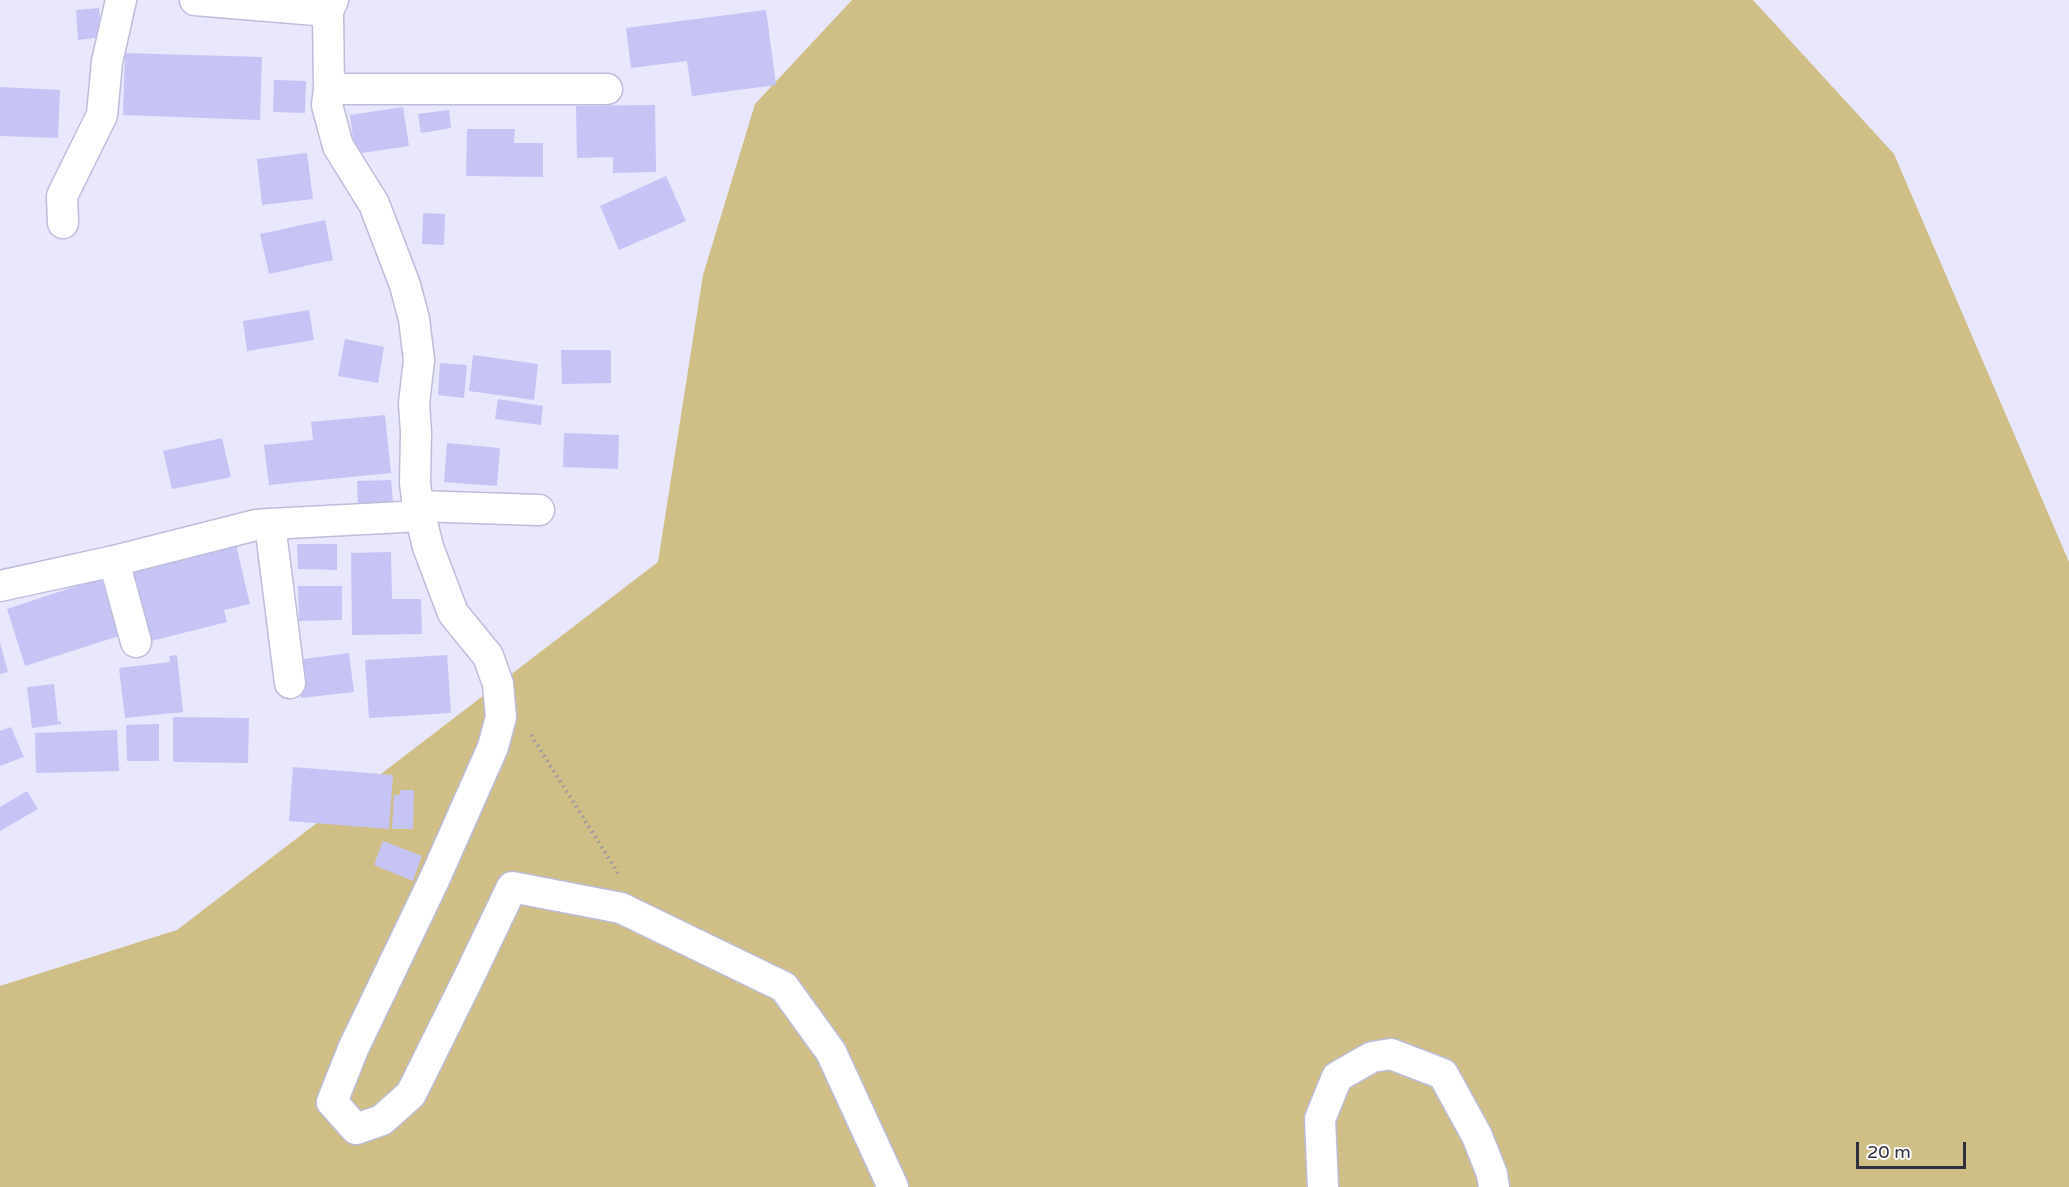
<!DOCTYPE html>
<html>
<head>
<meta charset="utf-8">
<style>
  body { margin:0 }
  #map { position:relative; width:2069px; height:1187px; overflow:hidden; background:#e8e7fb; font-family:"Varela Round",sans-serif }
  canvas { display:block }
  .scale { position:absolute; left:1856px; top:1142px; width:110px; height:27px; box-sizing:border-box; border:3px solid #302f3c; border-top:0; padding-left:8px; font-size:18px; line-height:21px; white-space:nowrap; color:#302f3c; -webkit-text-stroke:4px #fff; paint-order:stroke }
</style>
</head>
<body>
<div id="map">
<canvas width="2069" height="1187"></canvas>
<div class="scale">20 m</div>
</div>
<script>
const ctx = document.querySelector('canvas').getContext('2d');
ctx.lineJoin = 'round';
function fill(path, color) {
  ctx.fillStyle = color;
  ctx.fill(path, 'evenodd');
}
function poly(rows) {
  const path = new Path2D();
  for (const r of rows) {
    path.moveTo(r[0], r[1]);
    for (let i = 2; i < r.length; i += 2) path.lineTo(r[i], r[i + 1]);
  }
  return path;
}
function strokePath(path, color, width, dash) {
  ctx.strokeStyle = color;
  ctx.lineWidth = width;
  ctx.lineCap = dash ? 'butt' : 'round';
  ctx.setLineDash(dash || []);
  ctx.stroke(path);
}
const green = poly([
  [852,0,1753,0,1894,154,2069,562,2069,1187,0,1187,0,986,177,930,658,562,703,275,755,104]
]);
const building = poly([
  [99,8,102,37,78,40,76,10],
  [766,10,776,85,692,96,687,61,631,68,626,28],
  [125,53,262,57,260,120,123,115],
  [274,80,306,81,305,113,273,112],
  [0,87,60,90,58,138,0,136],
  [655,105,656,172,613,173,613,157,577,158,576,106],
  [403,107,409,146,355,154,350,115],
  [449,110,451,128,421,133,418,114],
  [467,129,515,129,514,143,543,143,543,177,466,176],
  [307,153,313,199,262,205,257,159],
  [666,176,686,221,619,250,600,206],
  [423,213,445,214,444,245,422,244],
  [325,220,333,260,269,274,260,234],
  [309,310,314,340,247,351,243,321],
  [345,339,384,347,378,383,338,376],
  [561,350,611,350,611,383,562,384],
  [473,355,538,364,534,400,469,391],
  [440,363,467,365,464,398,438,395],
  [498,399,543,406,541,425,495,419],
  [385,415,391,473,269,485,264,445,313,440,311,422],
  [564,433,619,435,618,469,563,467],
  [222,438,231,477,172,489,163,451],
  [447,443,500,448,497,486,444,482],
  [391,480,394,513,358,506,357,481],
  [297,544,337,544,337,570,298,569],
  [236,545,250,604,224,610,227,622,147,642,129,571],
  [391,552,392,599,421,599,422,634,352,635,351,553],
  [101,578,119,636,25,666,7,609],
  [298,586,342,586,342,620,299,621],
  [0,643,8,672,0,674],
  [349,653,354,692,301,698,296,660],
  [177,655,183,712,125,718,119,668,170,662,169,656],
  [447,655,451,713,369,718,365,660],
  [54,684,58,722,61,721,61,724,32,728,27,687],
  [173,717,249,718,248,763,173,762],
  [159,724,159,761,127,761,126,725],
  [11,727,24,757,0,766,0,731],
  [117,730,119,771,36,773,35,733],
  [293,767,393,775,389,829,289,821],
  [400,790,414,790,413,829,392,829,394,795,400,795],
  [27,791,38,809,0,831,0,807],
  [383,841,422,856,413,881,374,865]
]);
const path = poly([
  [531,735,618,873]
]);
const street = poly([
  [195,0,328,11],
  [333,0,328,11,329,89,327,105,338,146,374,204,405,285,414,319,419,360,414,403,416,433,415,483,418,506,428,547,453,613,488,656,498,684,501,717,493,747,435,878,353,1049,332,1102,356,1129,382,1120,411,1094,468,979,512,887,621,908,784,987,831,1052,893,1187],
  [329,89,607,89],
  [63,223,62,196,102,115,107,62,121,0],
  [418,506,539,510],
  [114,561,136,642],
  [0,586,114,561,256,525,270,524],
  [290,683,270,524,421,516],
  [1323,1187,1320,1119,1337,1077,1372,1057,1391,1054,1443,1074,1477,1136,1492,1174,1494,1187]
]);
fill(green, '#cfbe85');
fill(building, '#c6c4f5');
strokePath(street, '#bdbcdb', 33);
strokePath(path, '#9695a6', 4, [1.5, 4.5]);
strokePath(street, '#fff', 30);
</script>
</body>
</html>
